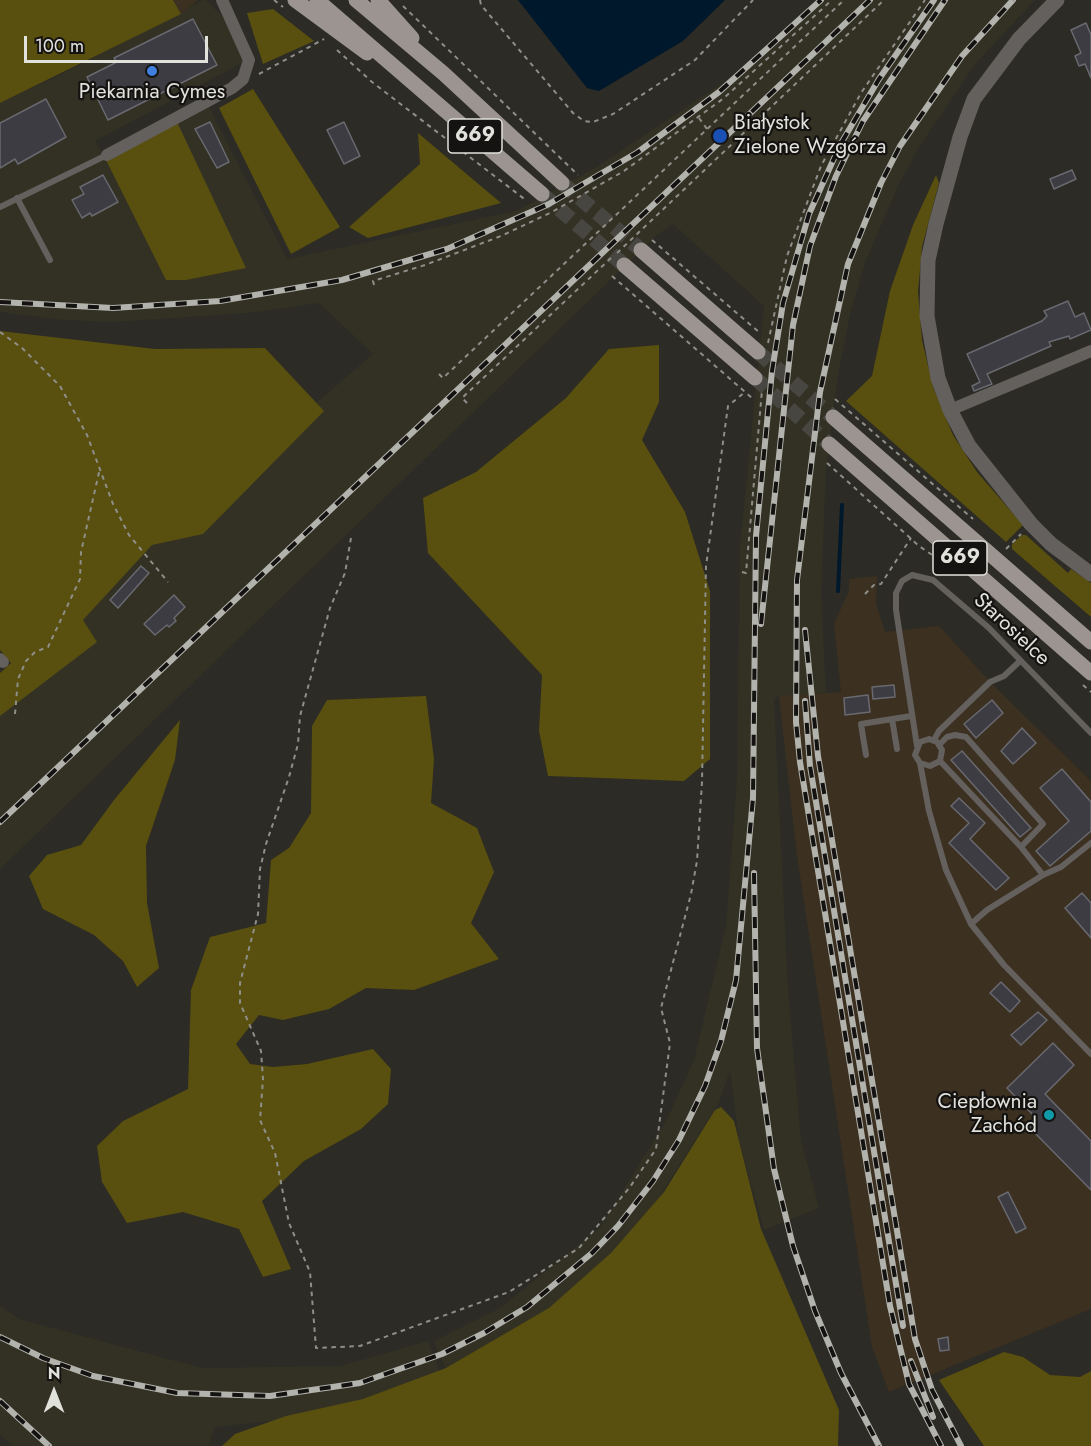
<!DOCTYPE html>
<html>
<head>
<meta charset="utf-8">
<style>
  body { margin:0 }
  #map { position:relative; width:1091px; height:1446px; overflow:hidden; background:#2c2b25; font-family:Jost,sans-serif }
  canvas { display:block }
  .north { position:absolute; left:24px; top:1362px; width:60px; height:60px; -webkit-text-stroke:4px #141311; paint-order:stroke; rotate:0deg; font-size:16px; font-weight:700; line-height:24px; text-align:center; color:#e2e2dd }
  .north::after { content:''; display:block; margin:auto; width:21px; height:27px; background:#e2e2dd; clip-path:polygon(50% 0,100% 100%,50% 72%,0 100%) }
  .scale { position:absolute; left:24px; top:36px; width:184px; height:27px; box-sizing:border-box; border:3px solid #e2e2dd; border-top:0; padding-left:8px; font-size:18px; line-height:21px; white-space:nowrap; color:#e2e2dd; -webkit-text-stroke:4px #141311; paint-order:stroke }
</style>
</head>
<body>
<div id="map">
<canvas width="1091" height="1446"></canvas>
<div class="north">N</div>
<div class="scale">100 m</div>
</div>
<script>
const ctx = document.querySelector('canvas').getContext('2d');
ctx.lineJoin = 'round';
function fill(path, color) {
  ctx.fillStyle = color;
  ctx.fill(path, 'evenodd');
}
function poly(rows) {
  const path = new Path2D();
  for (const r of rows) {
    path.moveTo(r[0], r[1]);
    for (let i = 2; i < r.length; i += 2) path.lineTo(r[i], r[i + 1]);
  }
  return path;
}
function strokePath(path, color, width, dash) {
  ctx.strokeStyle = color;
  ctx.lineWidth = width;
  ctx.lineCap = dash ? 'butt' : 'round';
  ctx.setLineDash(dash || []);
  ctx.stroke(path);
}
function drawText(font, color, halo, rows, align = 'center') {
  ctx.font = font + ' Jost,sans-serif';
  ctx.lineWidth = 4.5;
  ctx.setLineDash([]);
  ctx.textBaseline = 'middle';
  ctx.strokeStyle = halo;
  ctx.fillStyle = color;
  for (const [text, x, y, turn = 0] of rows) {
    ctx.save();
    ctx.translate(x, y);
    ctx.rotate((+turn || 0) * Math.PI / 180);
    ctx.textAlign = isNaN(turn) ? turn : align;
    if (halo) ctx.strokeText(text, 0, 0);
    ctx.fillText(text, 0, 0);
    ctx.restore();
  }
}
const built = poly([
  [203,0,206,0,223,17,243,57,242,63,95,141,106,160,208,105,287,259,516,211,597,167,730,78,816,0,1035,0,976,63,921,144,899,184,865,263,850,314,837,381,826,470,821,594,826,693,779,696,774,700,788,990,801,1140,819,1208,764,1230,739,1141,730,1070,719,1103,619,1260,450,1380,434,1341,500,1308,600,1228,667,1119,694,1060,726,926,737,779,740,547,764,306,673,224,656,236,0,869,0,676,373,354,319,303,248,313,113,322,63,320,0,312,0,103,60,75],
  [0,1306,19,1319,202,1368,341,1366,428,1341,444,1382,351,1412,215,1427,208,1446,13,1446,0,1435]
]);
const industrial = poly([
  [173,0,198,0,181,14],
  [877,576,876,603,885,632,939,626,990,682,1091,781,1091,1309,889,1392,872,1347,797,856,779,696,841,692,834,624,849,591,849,579]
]);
const green = poly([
  [0,0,173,0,181,14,0,103],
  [273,9,314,41,263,64,247,13],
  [253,89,340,227,291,254,219,108],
  [177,122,246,268,186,280,166,280,106,160],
  [418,133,501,203,368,238,349,227,420,164],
  [936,175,939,183,922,247,918,292,922,340,933,387,953,435,977,472,1023,525,1006,542,846,401,872,376,890,291,913,225],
  [0,331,155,349,265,348,324,411,203,534,152,545,83,620,97,642,0,716,0,673,11,663,0,650],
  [659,345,659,402,642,440,685,512,710,591,710,759,684,781,548,776,539,731,542,675,428,553,423,498,476,472,566,398,609,349],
  [1022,535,1026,535,1068,573,1071,569,1091,583,1091,617,1012,549,1012,544],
  [426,696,434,759,431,803,477,828,494,872,471,923,499,959,414,990,366,988,329,1009,283,1020,259,1015,236,1044,250,1064,273,1067,307,1064,373,1049,391,1069,388,1104,361,1129,304,1161,262,1201,291,1269,263,1277,239,1229,183,1212,127,1223,102,1182,97,1146,123,1121,188,1089,191,990,210,937,266,923,271,860,289,848,311,813,312,726,327,700],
  [180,720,175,760,146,846,147,903,159,968,137,987,123,961,94,935,43,909,29,876,47,855,81,845,114,800],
  [721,1107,734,1121,761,1229,839,1410,838,1446,222,1446,235,1434,286,1416,363,1399,446,1368,549,1308,611,1253,664,1192,715,1110],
  [1004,1352,1023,1357,1050,1375,1080,1377,1091,1371,1091,1446,984,1446,939,1380]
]);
const water = poly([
  [518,0,725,0,683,41,599,91,587,88]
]);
const stream = poly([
  [838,591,842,505]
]);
const building = poly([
  [193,19,217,65,108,120,87,77,117,62,114,58,193,19],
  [1086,23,1091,35,1091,78,1085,64,1079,66,1075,56,1081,53,1071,30,1086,23],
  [46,99,66,137,18,164,15,159,0,168,0,123,46,99],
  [210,122,229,162,217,168,195,129,210,122],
  [344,122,360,156,344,164,327,130,344,122],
  [1072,170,1076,179,1054,189,1050,179,1072,170],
  [103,175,118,202,92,216,90,213,82,218,72,200,84,194,80,187,103,175],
  [1068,301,1075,317,1084,313,1091,330,1070,339,1069,336,1049,342,1051,346,987,374,992,384,974,391,972,386,980,382,967,354,1042,321,1047,316,1044,311,1068,301],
  [141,566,149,573,118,608,110,600,141,566],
  [174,595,185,607,174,618,176,621,169,627,167,625,155,635,144,624,174,595],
  [894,685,895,697,873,699,872,687,894,685],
  [868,695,870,712,845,715,844,698,868,695],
  [992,700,1003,713,976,738,964,724,992,700],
  [1022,728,1036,743,1013,764,1001,751,1022,728],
  [962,751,1031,828,1020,837,951,760,962,751],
  [1062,769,1091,802,1091,831,1050,866,1036,851,1069,821,1040,788,1062,769],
  [959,798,985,823,970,839,1009,878,996,890,949,843,969,823,951,806,959,798],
  [1082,893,1091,903,1091,938,1065,908,1082,893],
  [1001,982,1020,1001,1010,1012,990,993,1001,982],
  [1038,1012,1047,1020,1021,1045,1011,1035,1038,1012],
  [1053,1043,1074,1065,1045,1094,1091,1141,1091,1190,1029,1127,1037,1119,1007,1088,1053,1043],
  [1008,1192,1026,1228,1016,1233,998,1197,1008,1192],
  [948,1337,949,1350,940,1351,938,1339,948,1337]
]);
const primaryTunnel = poly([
  [562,183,641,250],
  [542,194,624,265],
  [758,352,833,417],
  [755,378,829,444]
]);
const path = poly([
  [274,0,283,7],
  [480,0,481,5,573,113,584,121,593,122,613,114,695,60,753,0],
  [403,6,578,175],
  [337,50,372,82,527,201],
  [259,74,324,39],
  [699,118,707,129],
  [652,240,760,333],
  [617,253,884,0],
  [612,276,752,398],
  [374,285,373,281,425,265,501,236,552,212,624,171,724,98,832,0],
  [0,332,22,348,60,386,87,435,113,504,129,535,168,582],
  [768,343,787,256,821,166,861,93,925,0],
  [439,374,443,378,844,0],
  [835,399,973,519],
  [467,403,462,398,612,257],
  [827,463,919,546,941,561],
  [351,538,345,573,330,608,300,716,298,744,289,777,266,844,260,869,258,914,240,983,240,1003,261,1051,263,1079,260,1120,275,1153,289,1223,310,1272,316,1348,360,1346,509,1292,579,1248,630,1187,656,1149,670,1043,661,1008,691,894,697,861,702,782,706,566,728,406,745,392],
  [1006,549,1021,534],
  [742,572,746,573,762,390],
  [865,594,874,585,881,584,911,538],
  [1083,685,1091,692],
  [15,714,18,679,26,661,35,652,48,647,80,579,81,552,100,468]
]);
const service = poly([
  [17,198,50,260],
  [0,207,107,155],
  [892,719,897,749],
  [934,740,939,731,990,682,1004,676,1020,661],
  [940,744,947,737,955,735,966,737,1043,824,1021,847],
  [917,746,896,610,896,593,902,581,912,575,933,580,989,628,1091,733],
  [866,755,861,724,911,716],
  [940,761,1021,847,1043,875],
  [920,763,930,766,940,761,942,750,937,742,929,739,920,742,915,755,920,763,929,811,946,870,971,924,1004,965,1091,1054],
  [971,924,987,910,1043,875,1061,867,1091,843]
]);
const minor = poly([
  [107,155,232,88,243,79,249,60,222,0],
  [950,410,1091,351],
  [0,659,3,662]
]);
const tertiary = poly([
  [1057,0,1019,39,974,99,960,137,936,224,928,260,927,316,938,378,950,410,969,446,1031,524,1051,544,1091,574]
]);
const primary = poly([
  [295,0,367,53],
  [317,0,542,194],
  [356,0,443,73,562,183],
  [378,0,412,38],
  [641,250,758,352],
  [624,265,755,378],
  [833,417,1091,642],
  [829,444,1091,673]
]);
const rail = poly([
  [0,302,113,308,220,301,342,280,447,249,549,204,638,152,719,92,821,0],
  [761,624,793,325,810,246,836,176,863,121,945,0],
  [805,630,818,756,915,1339,932,1390,961,1446],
  [805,701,810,766,903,1326],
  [0,822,870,0],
  [754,873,757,1048,774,1169,793,1246,815,1311,841,1373,879,1446],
  [0,1337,43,1358,93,1376,177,1393,270,1396,360,1383,442,1354,484,1333,527,1307,592,1253,618,1226,653,1181,679,1140,705,1086,721,1041,736,980,753,798,756,536,772,371,783,303,809,214,840,145,879,79,934,0],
  [911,1361,933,1417],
  [0,1401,49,1446],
  [941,1446,909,1384,890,1306,800,762,796,722,797,580,820,392,848,264,881,183,900,146,962,56,1013,0]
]);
const markers = [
  [152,71,6,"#3f7fe0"],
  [720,136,8,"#1a4fb4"],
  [1049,1115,6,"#0f9aa8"]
];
const shields = [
  [475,136,54],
  [960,558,54]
];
const shieldNames = [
  ["669",475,136],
  ["669",960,558]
];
const poiNames = [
  ["Piekarnia Cymes",152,93],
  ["Białystok",734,124,"left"],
  ["Zielone Wzgórza",734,148,"left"],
  ["Ciepłownia",1037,1103,"right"],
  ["Zachód",1037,1127,"right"]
];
const streetNames = [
  ["Starosielce",1011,630,43]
];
fill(built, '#333124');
fill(industrial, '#3c3021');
fill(green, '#594f0f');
fill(water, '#00182c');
strokePath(stream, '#00182c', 4);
fill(building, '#3c3c42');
strokePath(building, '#696970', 1.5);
strokePath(primaryTunnel, '#474641', 15, [15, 8]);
strokePath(path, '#8f8f8a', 2, [4.5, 4.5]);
strokePath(service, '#63605e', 6);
strokePath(minor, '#63605e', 12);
strokePath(tertiary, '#63605e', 15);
strokePath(primary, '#9b9490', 15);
strokePath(rail, '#b3b3ae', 6);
strokePath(rail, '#141311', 4, [11]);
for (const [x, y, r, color] of markers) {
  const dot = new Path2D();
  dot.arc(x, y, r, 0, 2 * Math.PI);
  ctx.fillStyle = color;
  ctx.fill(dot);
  strokePath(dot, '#141311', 2);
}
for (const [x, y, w] of shields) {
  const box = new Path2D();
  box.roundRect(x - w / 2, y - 17, w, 34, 4.5);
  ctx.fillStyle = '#141311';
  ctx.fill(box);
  strokePath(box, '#e2e2dd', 1.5);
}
drawText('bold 20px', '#e2e2dd', null, shieldNames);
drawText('21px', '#e2e2dd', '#141311', poiNames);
drawText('21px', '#e2e2dd', '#141311', streetNames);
</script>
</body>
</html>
